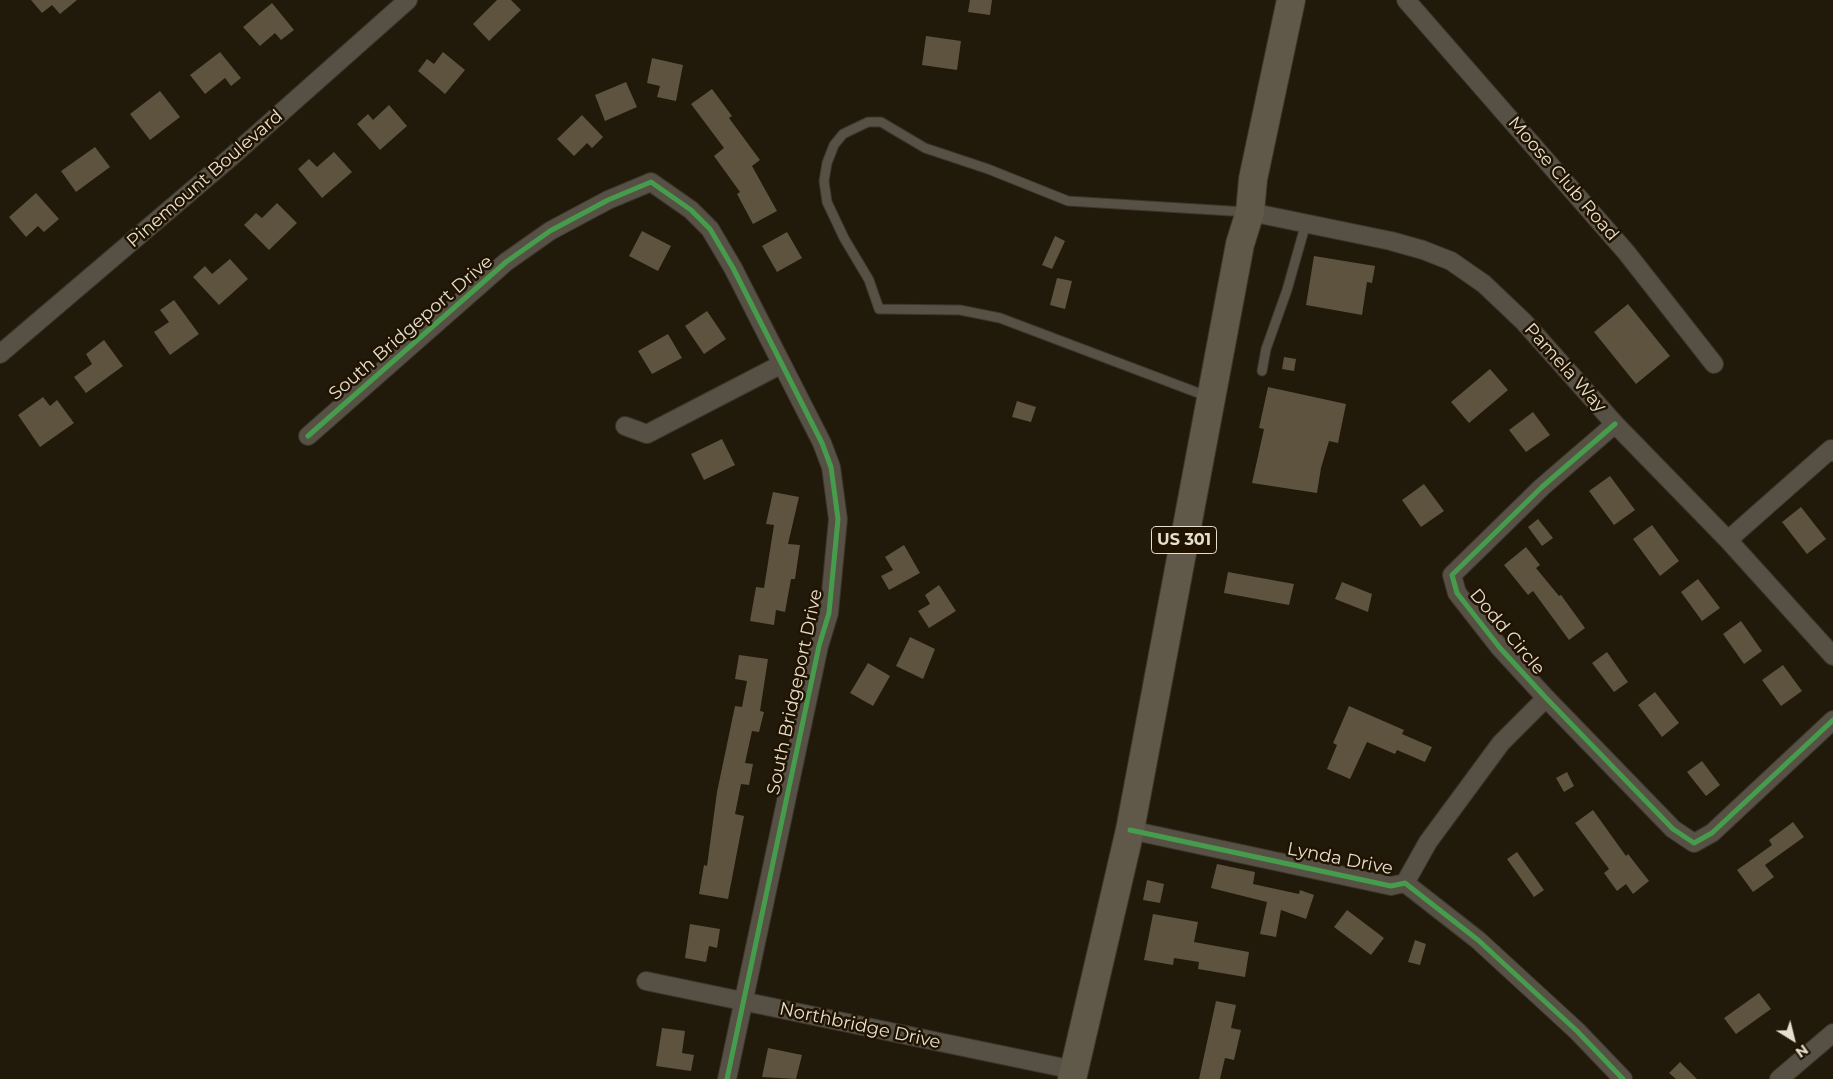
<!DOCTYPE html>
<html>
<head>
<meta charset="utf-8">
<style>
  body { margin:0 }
  #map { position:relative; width:1833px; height:1079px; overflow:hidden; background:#211a0b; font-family:Montserrat,sans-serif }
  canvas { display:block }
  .north { position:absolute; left:1768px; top:1014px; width:50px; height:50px; -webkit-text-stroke:4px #201300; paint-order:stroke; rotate:144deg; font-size:14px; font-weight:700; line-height:20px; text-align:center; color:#e6dece }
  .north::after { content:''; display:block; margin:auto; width:18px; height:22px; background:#e6dece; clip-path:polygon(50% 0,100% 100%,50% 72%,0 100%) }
</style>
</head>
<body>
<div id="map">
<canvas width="1833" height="1079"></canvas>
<div class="north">N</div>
</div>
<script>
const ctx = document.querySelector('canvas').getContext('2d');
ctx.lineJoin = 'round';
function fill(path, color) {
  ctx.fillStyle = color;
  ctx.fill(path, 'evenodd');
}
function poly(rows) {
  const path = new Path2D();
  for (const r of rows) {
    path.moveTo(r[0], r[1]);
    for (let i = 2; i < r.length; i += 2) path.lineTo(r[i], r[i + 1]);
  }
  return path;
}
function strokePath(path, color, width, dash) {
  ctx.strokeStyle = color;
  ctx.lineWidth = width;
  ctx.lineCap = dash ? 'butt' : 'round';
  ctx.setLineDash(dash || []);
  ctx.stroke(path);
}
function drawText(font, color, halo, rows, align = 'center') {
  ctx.font = font + ' Montserrat,sans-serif';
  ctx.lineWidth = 5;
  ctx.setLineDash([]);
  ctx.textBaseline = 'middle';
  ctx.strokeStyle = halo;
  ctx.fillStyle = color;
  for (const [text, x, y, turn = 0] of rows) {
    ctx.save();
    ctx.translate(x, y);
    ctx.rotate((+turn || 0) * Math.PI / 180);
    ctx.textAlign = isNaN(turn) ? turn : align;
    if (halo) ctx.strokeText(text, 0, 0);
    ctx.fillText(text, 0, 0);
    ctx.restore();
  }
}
const building = poly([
  [31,0,77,0,60,14,52,5,42,13],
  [497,0,511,0,521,10,489,41,473,24],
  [970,0,992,0,990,15,968,12],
  [272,3,294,30,281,40,275,33,260,46,243,27],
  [926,36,961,41,957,70,922,65],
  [220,52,241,78,231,86,225,78,205,94,190,75],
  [443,52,465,70,445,94,418,71,427,59,434,64],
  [652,58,683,65,676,101,657,97,660,86,647,83],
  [626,82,637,107,605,121,595,95],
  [712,89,732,116,729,118,760,160,752,166,777,211,753,224,737,194,740,192,714,156,724,148,691,104],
  [160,91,180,117,150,140,130,114],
  [389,105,407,126,380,150,357,124,368,114,373,120],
  [582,115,603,137,592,148,587,143,574,156,557,139],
  [95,147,110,167,76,192,61,171],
  [334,152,352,172,322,198,298,169,309,159,317,167],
  [36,193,59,219,44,232,38,226,26,237,9,217],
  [277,203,297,223,269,250,244,225,256,213,262,218],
  [642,231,671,246,658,271,629,256],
  [787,232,802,258,777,272,762,246],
  [1055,236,1065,241,1052,269,1042,265],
  [1314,256,1375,266,1372,283,1367,282,1362,315,1306,305],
  [230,259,248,279,219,305,193,277,205,266,212,274],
  [1057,278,1072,281,1065,309,1050,305],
  [174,300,199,334,170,355,154,332,169,322,160,310],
  [1628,304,1670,356,1636,384,1594,332],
  [707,311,726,339,704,354,685,326],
  [668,334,682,358,652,374,638,351],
  [104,340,123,366,86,393,74,377,92,364,86,354],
  [1284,357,1296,359,1294,371,1282,369],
  [1490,369,1508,390,1469,423,1451,402],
  [1268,387,1346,404,1338,443,1329,441,1321,468,1317,493,1252,483,1264,429,1259,428],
  [43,397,50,406,57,400,74,423,40,447,18,415],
  [1017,401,1036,407,1031,422,1012,417],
  [1533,412,1550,435,1526,452,1509,430],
  [722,439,735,465,704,480,691,454],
  [1610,476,1635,510,1614,525,1589,491],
  [1424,484,1444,511,1421,527,1402,500],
  [773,492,799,497,788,544,800,545,795,579,791,579,785,612,776,610,774,625,750,621,756,587,764,588,774,525,766,524],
  [1801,507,1826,539,1807,554,1782,522],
  [1538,519,1553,538,1542,546,1528,527],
  [1652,525,1679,561,1660,576,1633,539],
  [904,545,920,573,889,590,881,576,893,570,885,557],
  [1526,547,1540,565,1536,568,1559,596,1561,595,1585,628,1569,640,1533,591,1528,595,1504,565],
  [1228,572,1294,584,1289,605,1224,593],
  [1698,579,1720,608,1702,621,1681,592],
  [1342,582,1372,594,1368,612,1335,599],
  [939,585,956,611,929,628,918,611,930,604,925,595],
  [1741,621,1762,651,1744,664,1723,634],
  [910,637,935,649,923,679,896,666],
  [1607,652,1628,682,1614,692,1592,663],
  [739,655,768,659,760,711,764,712,759,732,752,731,745,763,753,764,749,785,741,784,735,814,744,816,728,899,699,894,704,865,707,866,717,792,735,706,742,707,747,681,735,679],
  [868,663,890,676,873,706,850,693],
  [1783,665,1802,691,1781,706,1762,680],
  [1655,692,1679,723,1662,737,1638,705],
  [1349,706,1404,730,1402,734,1432,747,1425,762,1397,750,1395,754,1367,742,1350,779,1327,769,1337,745,1333,743],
  [1702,761,1720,785,1706,796,1687,772],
  [1567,772,1574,786,1564,792,1556,778],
  [1593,810,1626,856,1628,854,1649,881,1633,894,1626,884,1617,891,1604,873,1609,869,1575,823],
  [1793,822,1804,837,1765,865,1774,877,1753,892,1737,870,1772,845,1769,840],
  [1517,852,1544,890,1534,897,1507,859],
  [1217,864,1255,872,1253,884,1299,894,1300,890,1314,895,1306,919,1281,910,1276,937,1260,934,1267,902,1211,888],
  [1147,880,1164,884,1160,903,1143,900],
  [1347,910,1384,938,1371,955,1334,927],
  [1153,914,1198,922,1194,942,1249,952,1245,977,1198,969,1199,962,1174,958,1173,965,1144,960],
  [690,924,720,929,717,948,709,946,706,962,685,958],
  [1415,940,1426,944,1420,965,1408,962],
  [1759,993,1771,1009,1736,1034,1724,1018],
  [1216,1001,1236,1005,1231,1028,1241,1030,1234,1060,1225,1058,1220,1079,1199,1079],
  [662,1028,685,1031,682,1053,694,1055,691,1071,656,1066],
  [768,1048,802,1055,796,1079,762,1077],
  [1680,1062,1697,1079,1676,1079,1669,1073]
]);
const service = poly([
  [1262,371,1266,349,1287,290,1306,223],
  [1209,397,1000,318,960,310,879,309,869,280,844,238,827,202,824,181,827,163,834,145,843,134,868,122,881,122,925,148,988,169,1068,201,1247,212]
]);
const minor = poly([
  [1406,0,1626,252,1714,364],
  [1250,212,1391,241,1423,250,1451,261,1484,284,1524,322,1615,424,1728,540,1833,656],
  [0,354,230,158,408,0],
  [1615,424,1542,487,1452,575,1457,593,1500,648,1546,698,1673,829,1694,843,1712,833,1833,720],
  [625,426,647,434,782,364],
  [308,436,506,262,550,231,608,200,651,182,691,210,710,229,733,268,822,443,831,467,838,519,829,613,819,646,727,1079],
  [1728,540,1831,449,1833,452],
  [1130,830,1391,886,1405,883,1478,940,1577,1031,1623,1079],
  [1405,883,1428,842,1501,743,1546,698],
  [646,981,1074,1070],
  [1779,1079,1833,1033]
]);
const trunk = poly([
  [1072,1079,1130,830,1240,244,1250,212,1253,179,1291,0]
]);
const cycleway = poly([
  [1615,424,1542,487,1452,575,1457,593,1500,648,1546,698,1673,829,1694,843,1712,833,1833,720],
  [308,436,506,262,550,231,608,200,651,182,691,210,710,229,733,268,822,443,831,467,838,519,829,613,819,646,727,1079],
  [1130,830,1391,886,1405,883,1478,940,1577,1031,1623,1079]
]);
const shields = [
  [1184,540,65]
];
const shieldNames = [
  ["US 301",1184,540]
];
const streetNames = [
  ["Pinemount Boulevard",205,179,-41],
  ["Moose Club Road",1563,179,49],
  ["South Bridgeport Drive",411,328,-41],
  ["Pamela Way",1565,368,48],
  ["Dodd Circle",1507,632,50],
  ["South Bridgeport Drive",795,692,-78],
  ["Lynda Drive",1340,859,11],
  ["Northbridge Drive",860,1026,12]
];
fill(building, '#5d533e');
strokePath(service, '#3b352c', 11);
strokePath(minor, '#3b352c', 20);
strokePath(trunk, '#3b352c', 30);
strokePath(service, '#565045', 9);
strokePath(minor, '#565045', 18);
strokePath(trunk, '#605848', 28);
strokePath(cycleway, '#469c4c', 5);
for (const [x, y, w] of shields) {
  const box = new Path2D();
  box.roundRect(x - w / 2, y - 13.5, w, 27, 4);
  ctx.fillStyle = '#201300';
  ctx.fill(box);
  strokePath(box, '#e6dece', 1);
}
drawText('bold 16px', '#e6dece', null, shieldNames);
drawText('18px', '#e6dece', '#201300', streetNames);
</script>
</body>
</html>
